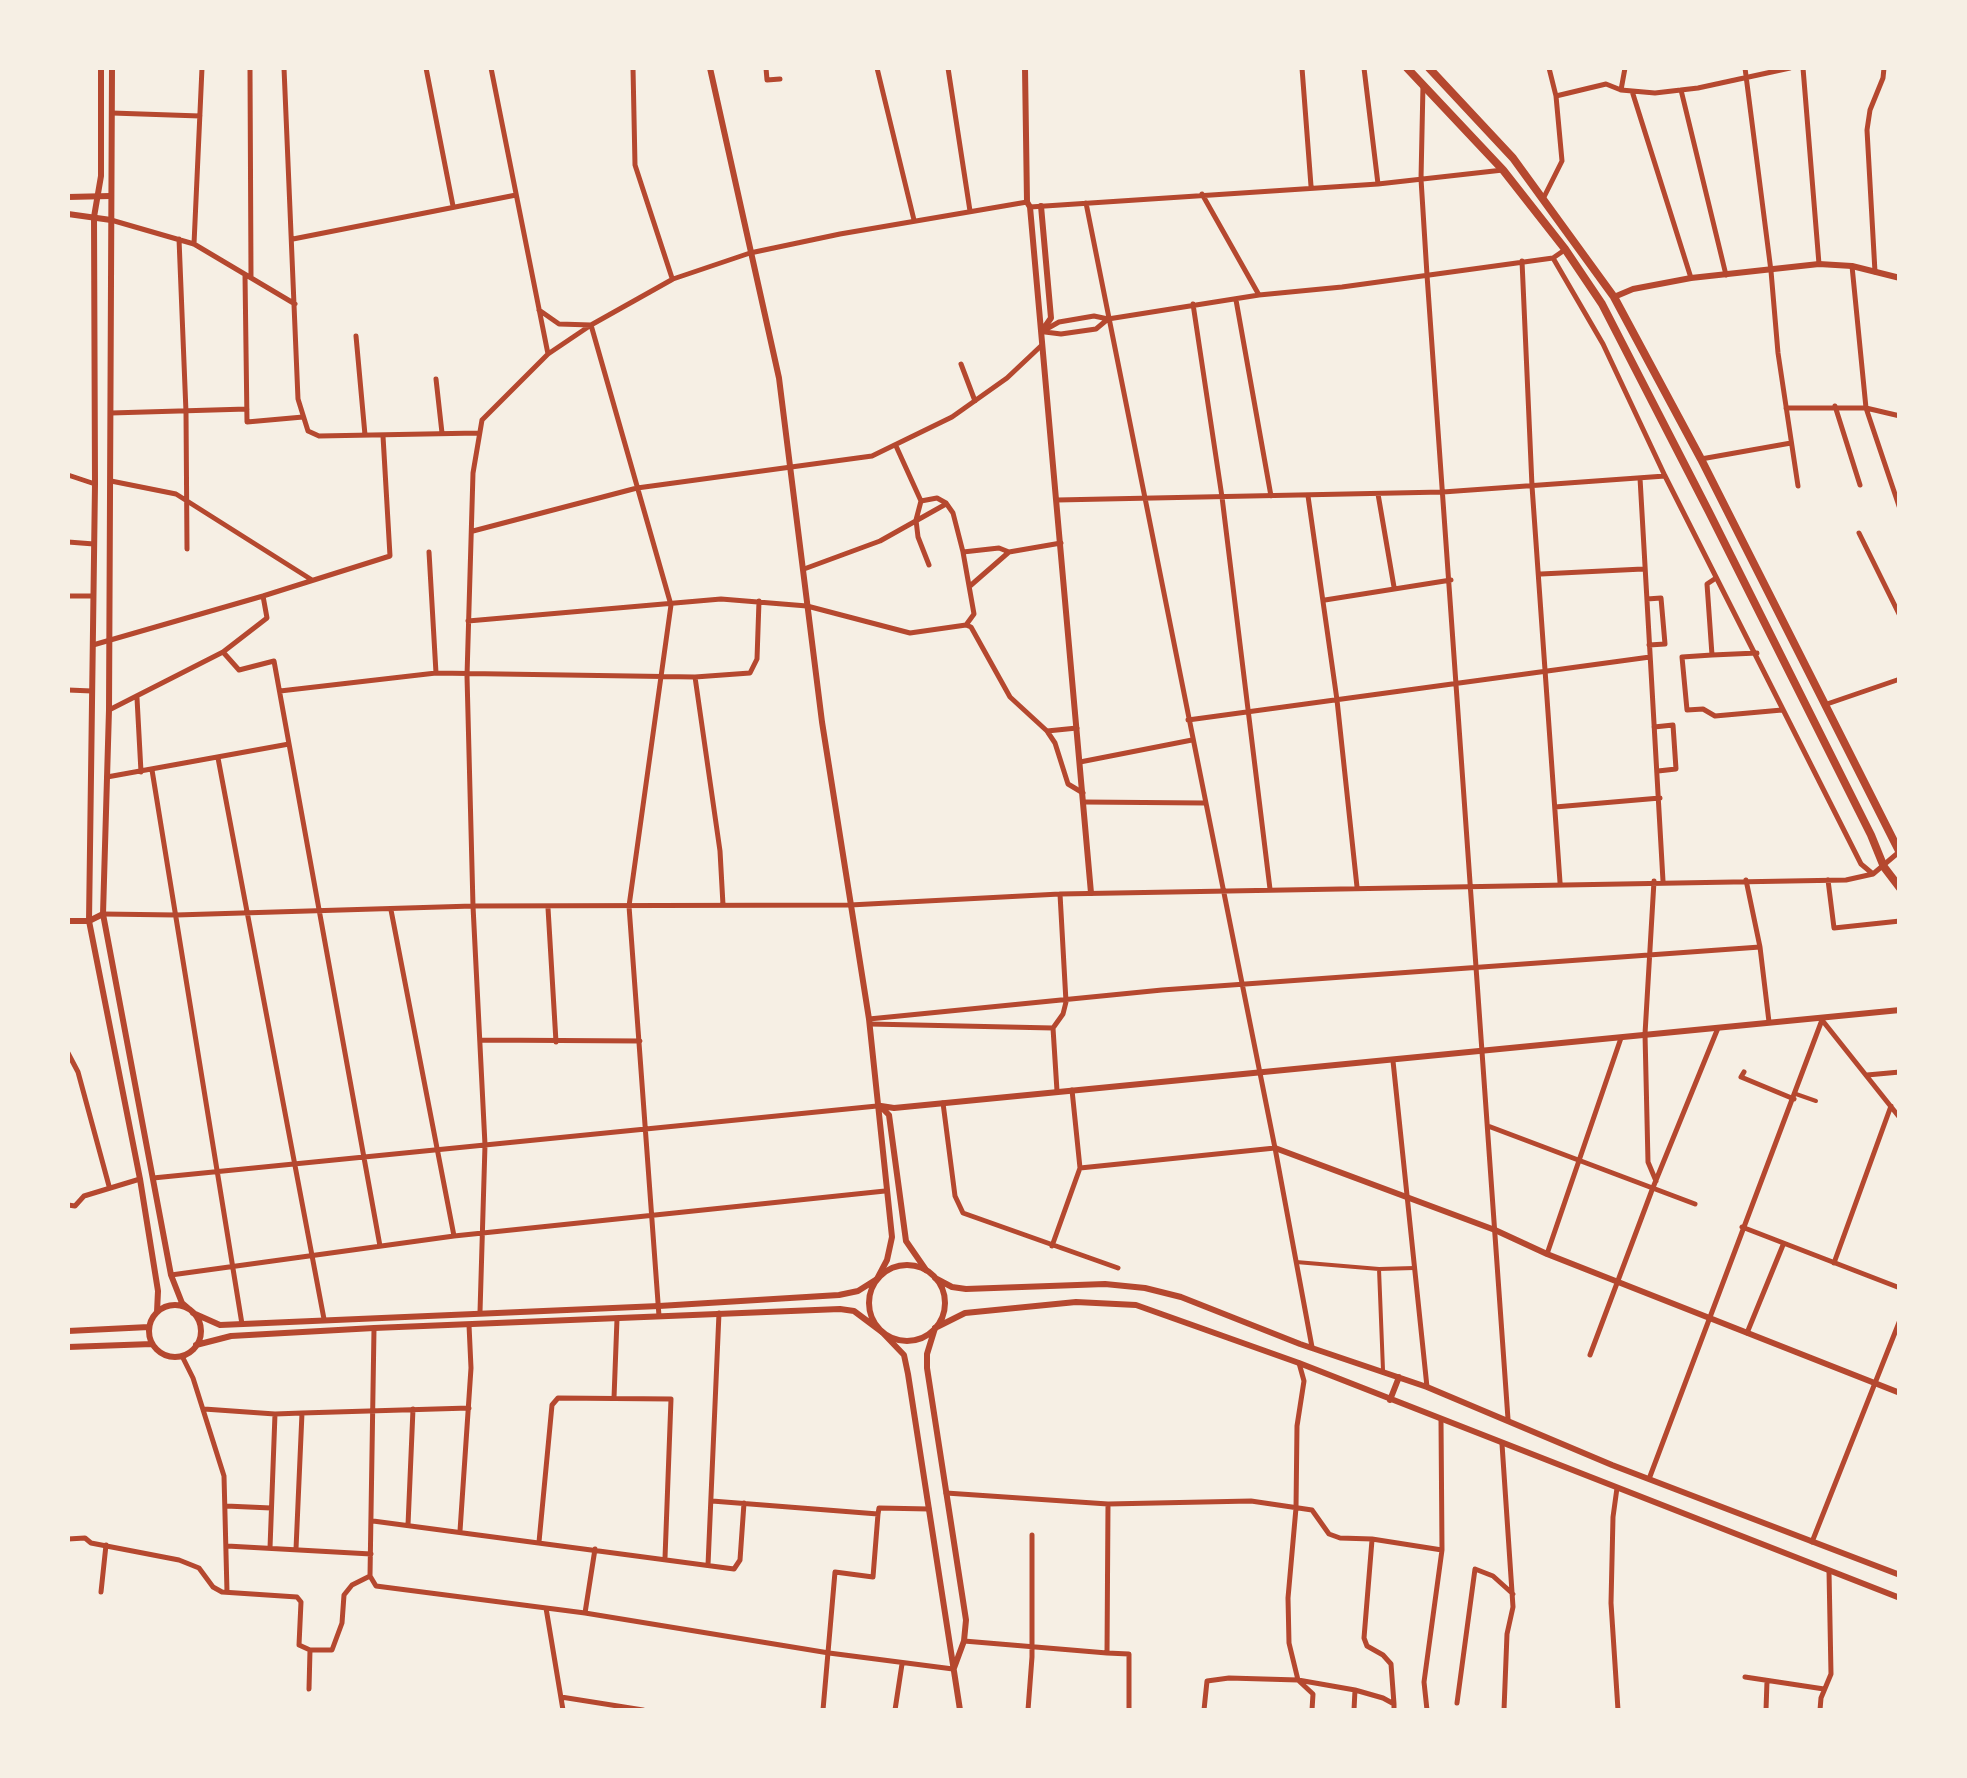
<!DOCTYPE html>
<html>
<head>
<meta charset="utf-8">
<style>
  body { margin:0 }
  #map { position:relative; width:1967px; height:1778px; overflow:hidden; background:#f6efe4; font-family:Roboto,sans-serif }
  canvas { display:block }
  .frame { position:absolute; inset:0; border:70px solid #f6efe4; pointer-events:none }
</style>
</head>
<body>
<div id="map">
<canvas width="1967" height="1778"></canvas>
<div class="frame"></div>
</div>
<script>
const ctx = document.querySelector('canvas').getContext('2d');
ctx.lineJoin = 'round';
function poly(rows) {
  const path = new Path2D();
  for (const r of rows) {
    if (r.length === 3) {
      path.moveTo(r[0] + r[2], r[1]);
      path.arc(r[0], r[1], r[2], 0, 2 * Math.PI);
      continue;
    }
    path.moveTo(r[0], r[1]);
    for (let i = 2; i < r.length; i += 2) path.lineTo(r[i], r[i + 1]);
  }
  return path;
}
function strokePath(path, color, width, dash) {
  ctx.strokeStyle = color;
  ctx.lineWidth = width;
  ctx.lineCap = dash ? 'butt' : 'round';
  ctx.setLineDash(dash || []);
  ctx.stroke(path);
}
const pedestrian = poly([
  [1796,1094,1816,1101],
  [1296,1262,1379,1269,1414,1268],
  [1379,1269,1383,1370]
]);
const minor = poly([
  [250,68,251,278],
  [284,68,298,399,308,431,319,436,478,433],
  [426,68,453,206],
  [491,68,548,354],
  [633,68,635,165,672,278],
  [766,68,767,80,780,79],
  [877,68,914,220],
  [948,68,970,211],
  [1302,68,1311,186],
  [1364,68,1378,184],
  [1745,68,1771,271,1778,353,1798,486],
  [1803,68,1819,264],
  [1423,85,1421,179,1427,275,1508,1419],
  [1621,90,1655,93,1698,88,1790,68],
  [1681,90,1726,275],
  [1632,91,1691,278],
  [1556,96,1606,84,1621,90,1625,68],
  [112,113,200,116],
  [1202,194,1259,295],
  [1544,197,1562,161,1556,96,1549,68],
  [1086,203,1275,1148,1312,1347],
  [1030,207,1378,184,1503,170],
  [111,220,194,244,295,304],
  [179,239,186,412,187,549],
  [293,239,516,195],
  [194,244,202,68],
  [1553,258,1603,344,1665,476,1861,864,1873,874],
  [1522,261,1532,486,1560,882],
  [1852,266,1866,408,1900,509],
  [1875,272,1867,130,1870,110,1883,78,1884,68],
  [245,275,247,422,303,417],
  [1236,300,1271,496],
  [1193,304,1222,497,1270,889],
  [539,310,559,324,591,325,671,605,629,906,659,1316],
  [1043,331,1059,322,1094,316,1108,319,1259,295,1342,287,1553,258,1566,249],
  [1045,332,1061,334,1096,329,1108,319],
  [356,336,365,435],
  [961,364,975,401],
  [436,379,442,433],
  [1835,406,1860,485],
  [1786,408,1866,408,1900,416],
  [111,413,247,409],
  [896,446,921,501,937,498,946,503,953,513,963,552,999,548,1009,552,970,586],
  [1701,459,1791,443],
  [68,475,95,484],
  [1640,478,1663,881],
  [111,481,176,494,312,580],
  [1378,494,1394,587],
  [1308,496,1337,700,1357,887],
  [1057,500,1443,492,1665,476],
  [921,501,916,520,918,537,929,565],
  [473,531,637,488,872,456,952,417,1007,378,1042,345],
  [1859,533,1900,616],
  [68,542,94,544],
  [429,552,436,673],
  [963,552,974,614,966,625],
  [1009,552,1061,543],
  [804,569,880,541,946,504],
  [1541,574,1643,569],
  [1716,578,1707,584,1712,655,1682,657,1687,710,1703,709,1715,716,1782,710],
  [68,596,93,596],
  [1647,599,1661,598,1665,644,1649,645],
  [1325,600,1451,580],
  [468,621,721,599,807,606,910,633,966,625,971,627,1010,697,1047,731,1055,743,1068,784,1083,793],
  [93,645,263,596,390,556,383,436],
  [223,652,239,670,274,661,380,1246],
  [1712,655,1757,653],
  [695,677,720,851,723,905],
  [68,690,92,691],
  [280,691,436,673,695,677,750,673,757,659,759,601],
  [137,698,141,772],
  [1827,704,1900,679],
  [109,710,223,652,267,618,263,596],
  [1188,720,1650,657],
  [1654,727,1673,725,1676,769,1658,771],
  [1047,731,1077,728],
  [218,758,324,1319],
  [1080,762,1192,740],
  [152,770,242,1324],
  [107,777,289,744],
  [1083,802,1204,803],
  [1555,807,1660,798],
  [1746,880,1760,947,1769,1022],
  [1828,880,1834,928,1900,921],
  [1654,881,1645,1034,1648,1162,1656,1181],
  [548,908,556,1042],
  [391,910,454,1236],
  [103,914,176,915,473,906,850,905,1060,894,1846,880,1873,874,1899,852],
  [869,1019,1162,990,1760,947],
  [1822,1020,1900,1118],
  [870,1024,1053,1028,1063,1014,1066,1002,1060,894],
  [1053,1028,1057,1091],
  [480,1040,640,1041],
  [68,1053,78,1072,109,1186],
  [1393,1061,1427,1387],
  [1744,1072,1741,1077,1794,1099],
  [1867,1075,1900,1072],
  [943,1103,955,1196,963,1213,1118,1268],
  [1488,1126,1695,1204],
  [1080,1168,1275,1148],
  [153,1178,877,1106],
  [68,1205,75,1206,84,1196,140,1179],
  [1742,1227,1900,1288],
  [1052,1246,1080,1168,1072,1090],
  [1547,1254,1621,1038],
  [1834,1263,1891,1106],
  [171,1275,454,1236,885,1191],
  [480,1312,485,1145,473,906,467,676,473,473,482,420,548,354,591,325,673,279,750,253,840,234,1027,202],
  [374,1329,370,1576,376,1586,585,1613,829,1653,953,1669],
  [1747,1333,1783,1245],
  [1590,1355,1652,1190,1718,1028],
  [182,1356,193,1378,224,1476,227,1592],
  [1299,1363,1304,1381,1297,1426,1296,1508,1288,1598,1289,1643,1298,1680,1313,1694,1312,1710],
  [614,1398,617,1319],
  [204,1409,275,1414],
  [302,1413,469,1408],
  [1502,1444,1513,1607,1507,1634,1504,1710],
  [1649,1479,1822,1020],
  [1617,1488,1613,1517,1611,1603,1618,1710],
  [946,1493,1108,1504,1251,1501,1312,1510,1329,1534,1340,1538,1372,1539,1442,1550],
  [712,1501,878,1514,873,1577,835,1572,823,1710],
  [226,1506,271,1508],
  [878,1514,879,1508,929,1509],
  [373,1521,734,1569,740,1560,744,1503],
  [408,1525,413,1409],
  [460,1531,471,1368,469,1325],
  [68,1539,85,1538,91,1543,179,1560,199,1568,213,1587,222,1592,297,1597,301,1602,299,1645,310,1650,332,1650,342,1623,344,1595,352,1585,370,1576],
  [1372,1540,1364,1638,1367,1646,1383,1655,1391,1664,1394,1704],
  [539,1542,552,1405,558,1398,671,1399,665,1558],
  [1812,1542,1900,1320],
  [227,1546,371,1554],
  [270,1548,275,1414,302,1413,296,1549],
  [708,1565,719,1313],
  [101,1592,106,1545],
  [546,1608,563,1710],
  [585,1613,595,1549],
  [964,1641,1107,1653,1108,1504],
  [1107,1653,1129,1654,1129,1710],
  [1745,1677,1824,1689],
  [309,1689,310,1650],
  [561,1697,643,1710],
  [1457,1703,1475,1569,1493,1576,1513,1594],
  [895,1710,902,1664],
  [1028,1710,1032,1657,1032,1535],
  [1204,1710,1207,1681,1229,1678,1298,1680,1355,1690,1383,1698,1394,1704,1394,1710],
  [1354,1710,1355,1690],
  [1427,1710,1424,1682,1442,1550,1441,1420],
  [1766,1710,1767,1681],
  [1820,1710,1821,1698,1831,1674,1829,1571]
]);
const tertiary = poly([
  [710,68,779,378,822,722,869,1019,892,1237,887,1260,877,1279],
  [1025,68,1027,202,1030,207,1091,893],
  [68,197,110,196],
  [1041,206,1051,318,1042,331],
  [68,214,111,220],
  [68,921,89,921,103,914],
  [881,1106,894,1108,1900,1010],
  [881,1107,889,1115,906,1241,926,1270],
  [1275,1148,1495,1230,1547,1254,1900,1393],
  [935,1328,927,1354,927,1368,966,1620,964,1641,954,1668],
  [882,1332,904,1355,908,1374,960,1710]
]);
const secondary = poly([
  [101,68,101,176,94,217,95,484,89,921,140,1179,158,1291,157,1312],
  [112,68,109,710,103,914,171,1275,182,1303,189,1309],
  [1614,297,1633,289,1691,278,1819,264,1852,266,1900,278],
  [907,1303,38],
  [935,1278,952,1287,966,1289,1105,1284,1145,1288,1181,1297,1300,1344,1427,1387,1612,1465,1900,1575],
  [175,1331,26],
  [193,1313,220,1325,659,1306,839,1295,858,1291,877,1279],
  [935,1328,965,1313,1076,1302,1136,1305,1299,1363,1900,1598],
  [68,1331,149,1327],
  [196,1345,231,1336,374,1328,840,1309,854,1311,882,1332],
  [68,1347,152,1344],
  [1390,1400,1399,1377]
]);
const primary = poly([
  [1407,68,1503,170,1565,249,1602,304,1709,512,1871,835,1884,867,1900,888],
  [1429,68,1513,158,1614,297,1701,459,1900,853]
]);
strokePath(pedestrian, '#b5482f', 4);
strokePath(minor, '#b5482f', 5);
strokePath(tertiary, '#b5482f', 6);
strokePath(secondary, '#b5482f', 6);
strokePath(primary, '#b5482f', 8);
</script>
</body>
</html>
